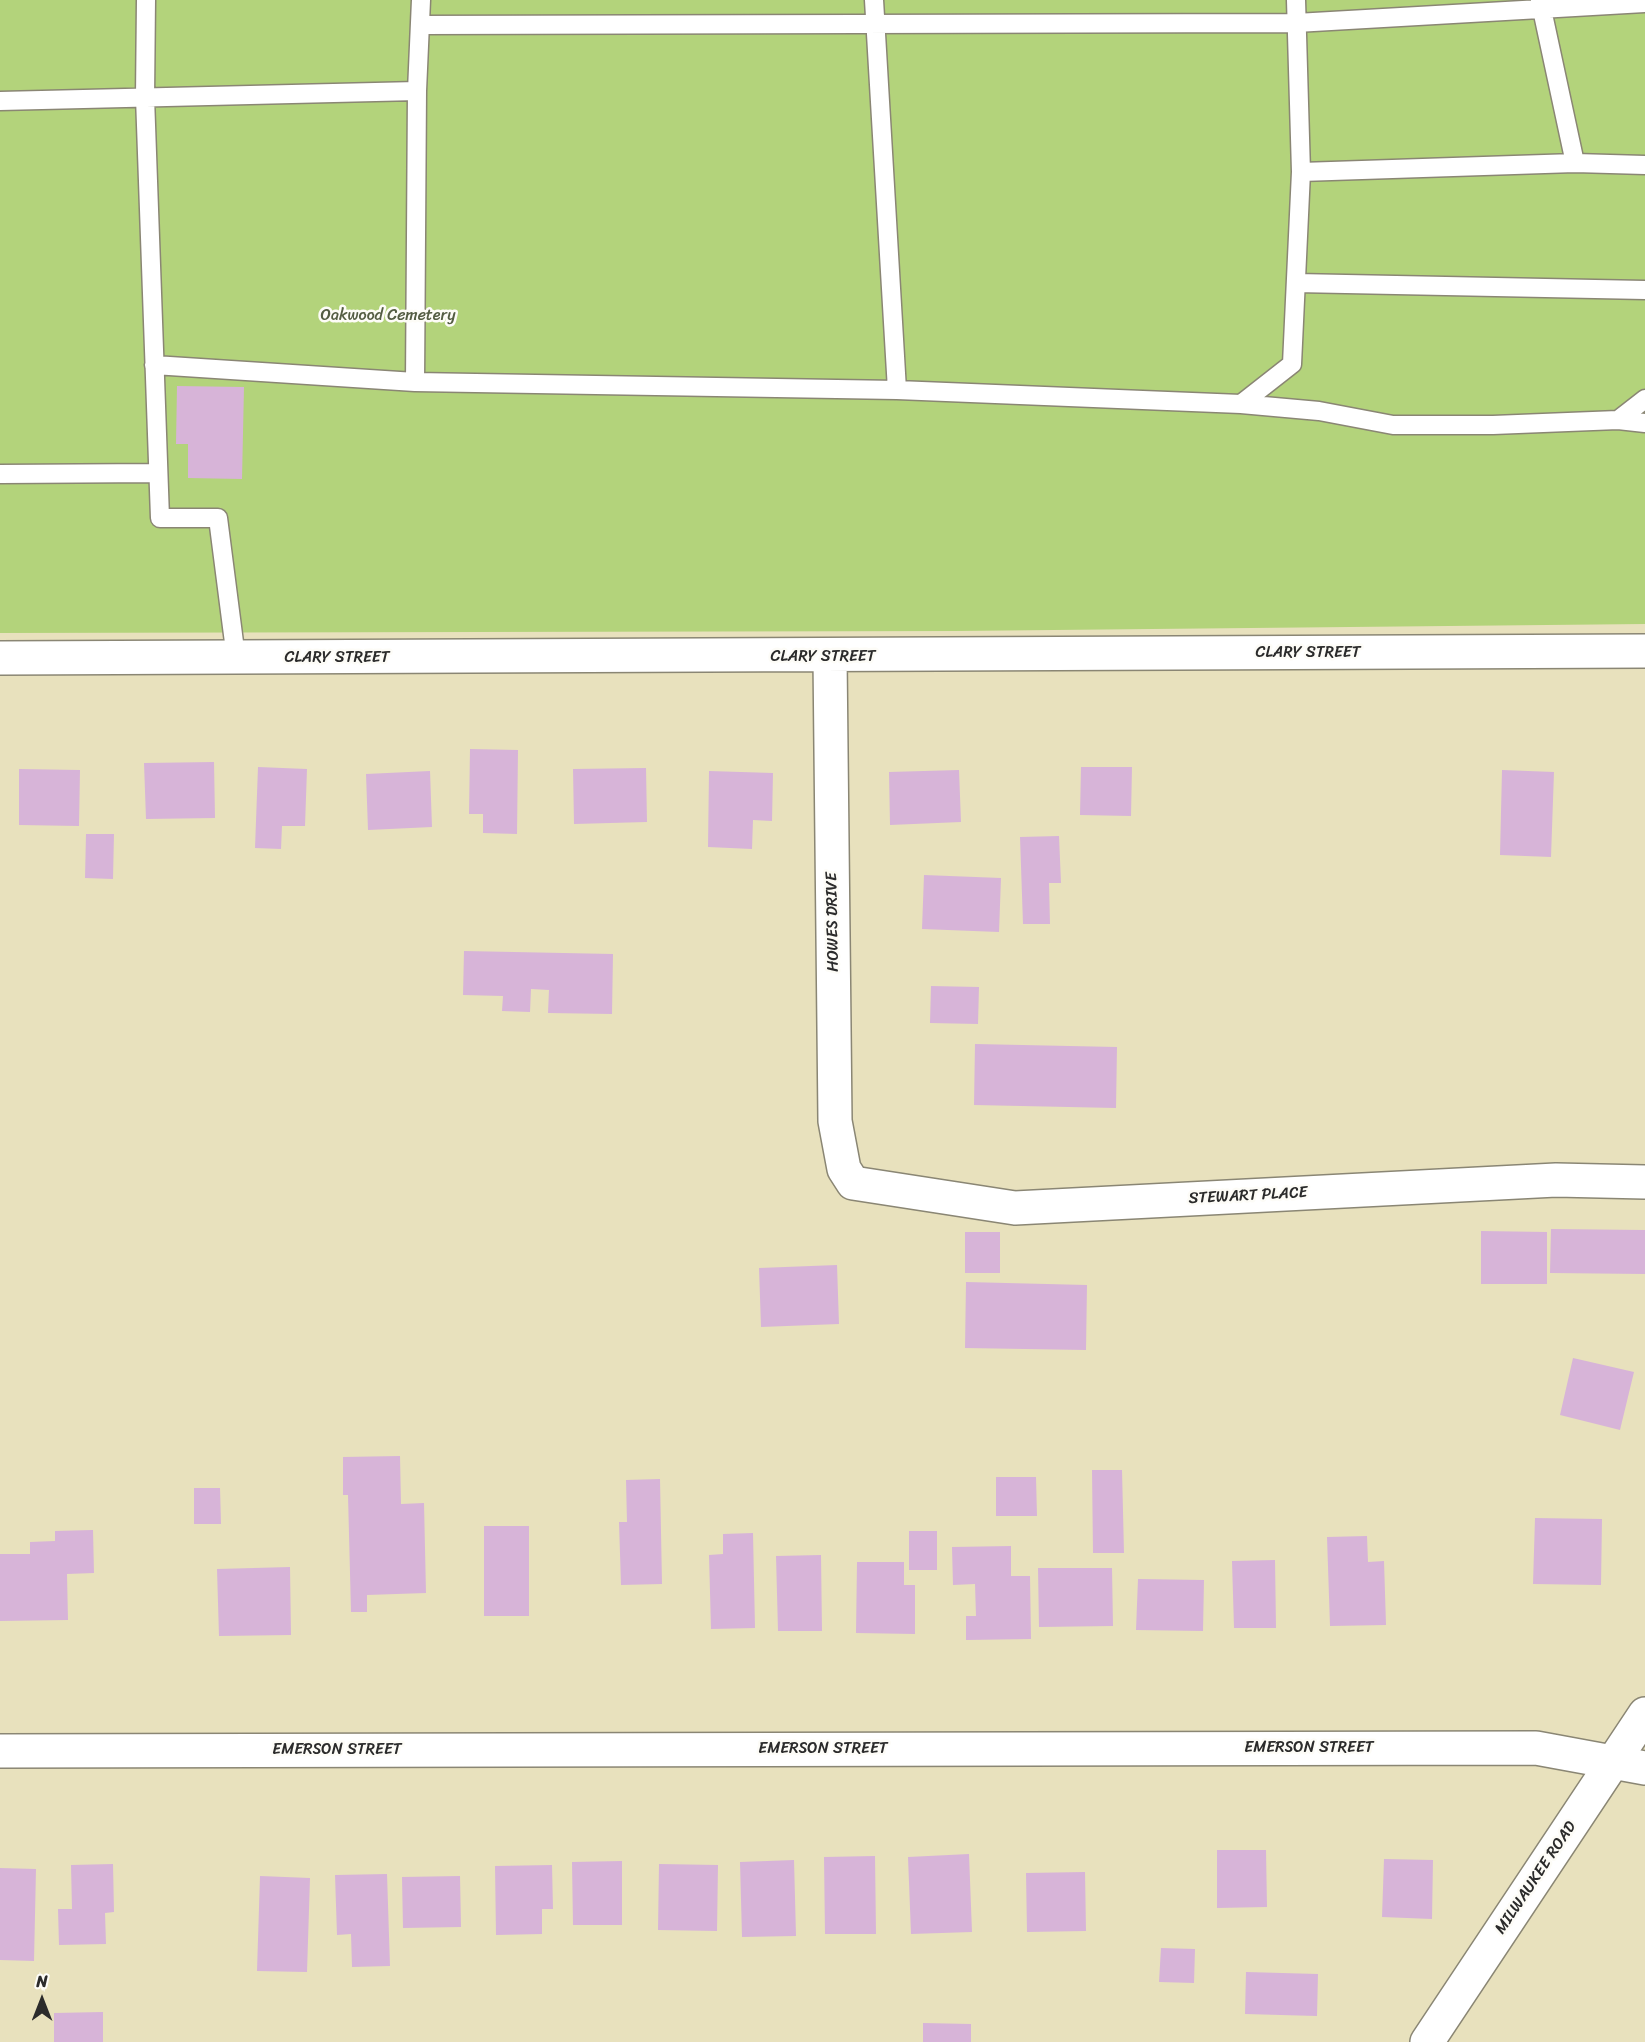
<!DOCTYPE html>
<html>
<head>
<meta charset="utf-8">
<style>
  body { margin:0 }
  #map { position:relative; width:1645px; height:2042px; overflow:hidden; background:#e8e1bd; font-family:Sriracha,sans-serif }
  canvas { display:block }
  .north { position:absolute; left:12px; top:1970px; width:60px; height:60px; -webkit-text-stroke:4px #fdfcf7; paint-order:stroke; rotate:0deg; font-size:16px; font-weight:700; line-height:24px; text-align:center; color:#2b2b2b }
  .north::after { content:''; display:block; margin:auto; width:21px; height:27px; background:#2b2b2b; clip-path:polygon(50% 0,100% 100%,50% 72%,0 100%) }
</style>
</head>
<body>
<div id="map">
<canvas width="1645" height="2042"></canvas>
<div class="north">N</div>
</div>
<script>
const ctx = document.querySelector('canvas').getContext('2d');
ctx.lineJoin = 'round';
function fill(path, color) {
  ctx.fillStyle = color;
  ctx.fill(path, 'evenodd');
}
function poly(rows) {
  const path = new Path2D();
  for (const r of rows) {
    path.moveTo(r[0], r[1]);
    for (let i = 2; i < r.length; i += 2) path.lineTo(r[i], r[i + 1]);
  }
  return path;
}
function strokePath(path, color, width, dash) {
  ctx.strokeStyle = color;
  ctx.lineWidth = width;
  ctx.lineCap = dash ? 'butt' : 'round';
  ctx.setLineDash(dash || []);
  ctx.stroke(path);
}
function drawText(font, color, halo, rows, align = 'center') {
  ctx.font = font + ' Sriracha,sans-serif';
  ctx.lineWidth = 5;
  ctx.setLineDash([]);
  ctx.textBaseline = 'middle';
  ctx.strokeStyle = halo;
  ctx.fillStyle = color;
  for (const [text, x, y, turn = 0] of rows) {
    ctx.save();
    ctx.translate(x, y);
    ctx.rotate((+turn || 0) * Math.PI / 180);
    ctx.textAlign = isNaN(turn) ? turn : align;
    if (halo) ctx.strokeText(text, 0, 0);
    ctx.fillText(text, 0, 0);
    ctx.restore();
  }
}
const green = poly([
  [0,0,1645,0,1645,624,955,631,0,633]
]);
const building = poly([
  [177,386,244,387,242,479,188,478,188,444,176,444],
  [470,749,518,750,517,834,483,833,483,814,469,814],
  [214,762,215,818,146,819,144,763],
  [258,767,307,769,305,826,282,826,281,849,255,848],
  [1081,767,1132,767,1131,816,1080,815],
  [646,768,647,822,574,824,573,769],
  [19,769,80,770,79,826,19,825],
  [959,770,961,822,890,825,889,772],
  [1502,770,1554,772,1551,857,1500,855],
  [430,771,432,827,368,830,366,774],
  [709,771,773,773,772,821,753,820,752,849,708,847],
  [86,834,114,834,113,879,85,878],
  [1059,836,1061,883,1049,883,1050,924,1023,924,1020,837],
  [924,875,1001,878,999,932,922,929],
  [464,951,613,954,612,1014,548,1013,549,990,531,989,530,1012,502,1011,503,996,463,995],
  [931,986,979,987,978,1024,930,1023],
  [975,1044,1117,1047,1116,1108,974,1105],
  [1551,1229,1645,1230,1645,1274,1550,1273],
  [1481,1231,1547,1232,1547,1284,1481,1284],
  [965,1232,1000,1232,1000,1273,965,1273],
  [837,1265,839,1324,761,1327,759,1268],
  [966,1282,1087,1285,1086,1350,965,1348],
  [1573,1358,1634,1372,1620,1430,1560,1415],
  [400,1456,401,1504,424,1503,426,1593,367,1595,367,1612,351,1612,348,1495,343,1495,343,1457],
  [1092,1470,1122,1470,1124,1553,1093,1553],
  [996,1477,1036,1477,1037,1516,996,1516],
  [660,1479,662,1584,621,1585,619,1522,627,1522,626,1480],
  [194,1488,220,1488,221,1524,194,1524],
  [1535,1518,1602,1519,1601,1585,1533,1584],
  [484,1526,529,1526,529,1616,484,1616],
  [93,1530,94,1573,67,1574,68,1620,0,1621,0,1554,30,1554,30,1542,55,1541,55,1531],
  [909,1531,937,1531,937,1570,909,1570],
  [753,1533,755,1628,711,1629,709,1555,723,1554,723,1534],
  [1367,1536,1368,1562,1384,1561,1386,1625,1330,1626,1327,1537],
  [1011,1546,1011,1576,1030,1576,1031,1639,966,1640,966,1616,976,1616,975,1584,953,1585,952,1547],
  [821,1555,822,1631,778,1631,776,1556],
  [1275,1560,1276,1628,1234,1628,1232,1561],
  [857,1562,904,1562,904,1585,915,1585,915,1634,856,1633],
  [290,1567,291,1635,219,1636,217,1569],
  [1038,1568,1112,1568,1113,1626,1039,1627],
  [1138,1579,1204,1580,1203,1631,1136,1630],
  [1217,1850,1266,1850,1267,1907,1217,1908],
  [969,1854,972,1932,911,1934,908,1857],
  [875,1856,876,1934,825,1934,824,1857],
  [1384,1859,1433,1860,1432,1919,1382,1917],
  [794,1860,796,1936,742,1937,740,1862],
  [622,1861,622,1925,573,1925,572,1862],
  [113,1864,114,1912,105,1913,106,1944,59,1945,58,1909,72,1909,71,1865],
  [659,1864,718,1865,717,1931,658,1930],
  [552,1865,553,1909,542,1909,542,1934,496,1935,495,1866],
  [0,1868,36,1869,34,1961,0,1960],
  [1085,1872,1086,1931,1027,1932,1026,1873],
  [387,1874,390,1966,352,1967,351,1934,337,1935,335,1875],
  [260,1876,310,1878,307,1972,257,1971],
  [460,1876,461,1927,403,1928,402,1877],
  [1161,1948,1195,1949,1194,1983,1159,1982],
  [1246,1972,1318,1974,1317,2016,1245,2014],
  [103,2012,103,2042,54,2042,54,2013],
  [923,2023,971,2024,971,2042,923,2042]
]);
const service = poly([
  [146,0,145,97,160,518,218,518,236,658],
  [874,0,897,390],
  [1540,0,1575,163],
  [420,25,1296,23,1645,3],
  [0,101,417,91],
  [1301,172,1575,163,1645,165],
  [1296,283,1645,290],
  [154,365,415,382,897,390,1241,404,1319,411,1393,425,1493,425,1618,420,1645,423],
  [415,382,417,91,421,0],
  [1241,404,1292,364,1301,172,1296,0],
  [1618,420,1645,399],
  [0,474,158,473]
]);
const minor = poly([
  [830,657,835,1121,844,1169,853,1183,1015,1208,1556,1180,1645,1182],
  [0,658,1645,651],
  [0,1751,1536,1748,1645,1768]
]);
const tertiary = poly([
  [1427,2042,1645,1714]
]);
const parkNames = [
  ["Oakwood Cemetery",388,316]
];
const streetNames = [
  ["CLARY STREET",1308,653],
  ["CLARY STREET",823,657],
  ["CLARY STREET",337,658],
  ["HOWES DRIVE",833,922,-91],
  ["STEWART PLACE",1248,1196,-3],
  ["EMERSON STREET",1309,1748],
  ["EMERSON STREET",823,1749],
  ["EMERSON STREET",337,1750],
  ["MILWAUKEE ROAD",1536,1878,-56]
];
fill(green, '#b3d37b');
fill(building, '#d7b4d8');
strokePath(service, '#8a8674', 21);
strokePath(minor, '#8a8674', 36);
strokePath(tertiary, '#8a8674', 36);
strokePath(service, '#fff', 18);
strokePath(minor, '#fff', 33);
strokePath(tertiary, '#fff', 33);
drawText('16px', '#545d43', '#fdfcf7', parkNames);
drawText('16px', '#2b2b2b', '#fdfcf7', streetNames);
</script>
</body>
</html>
